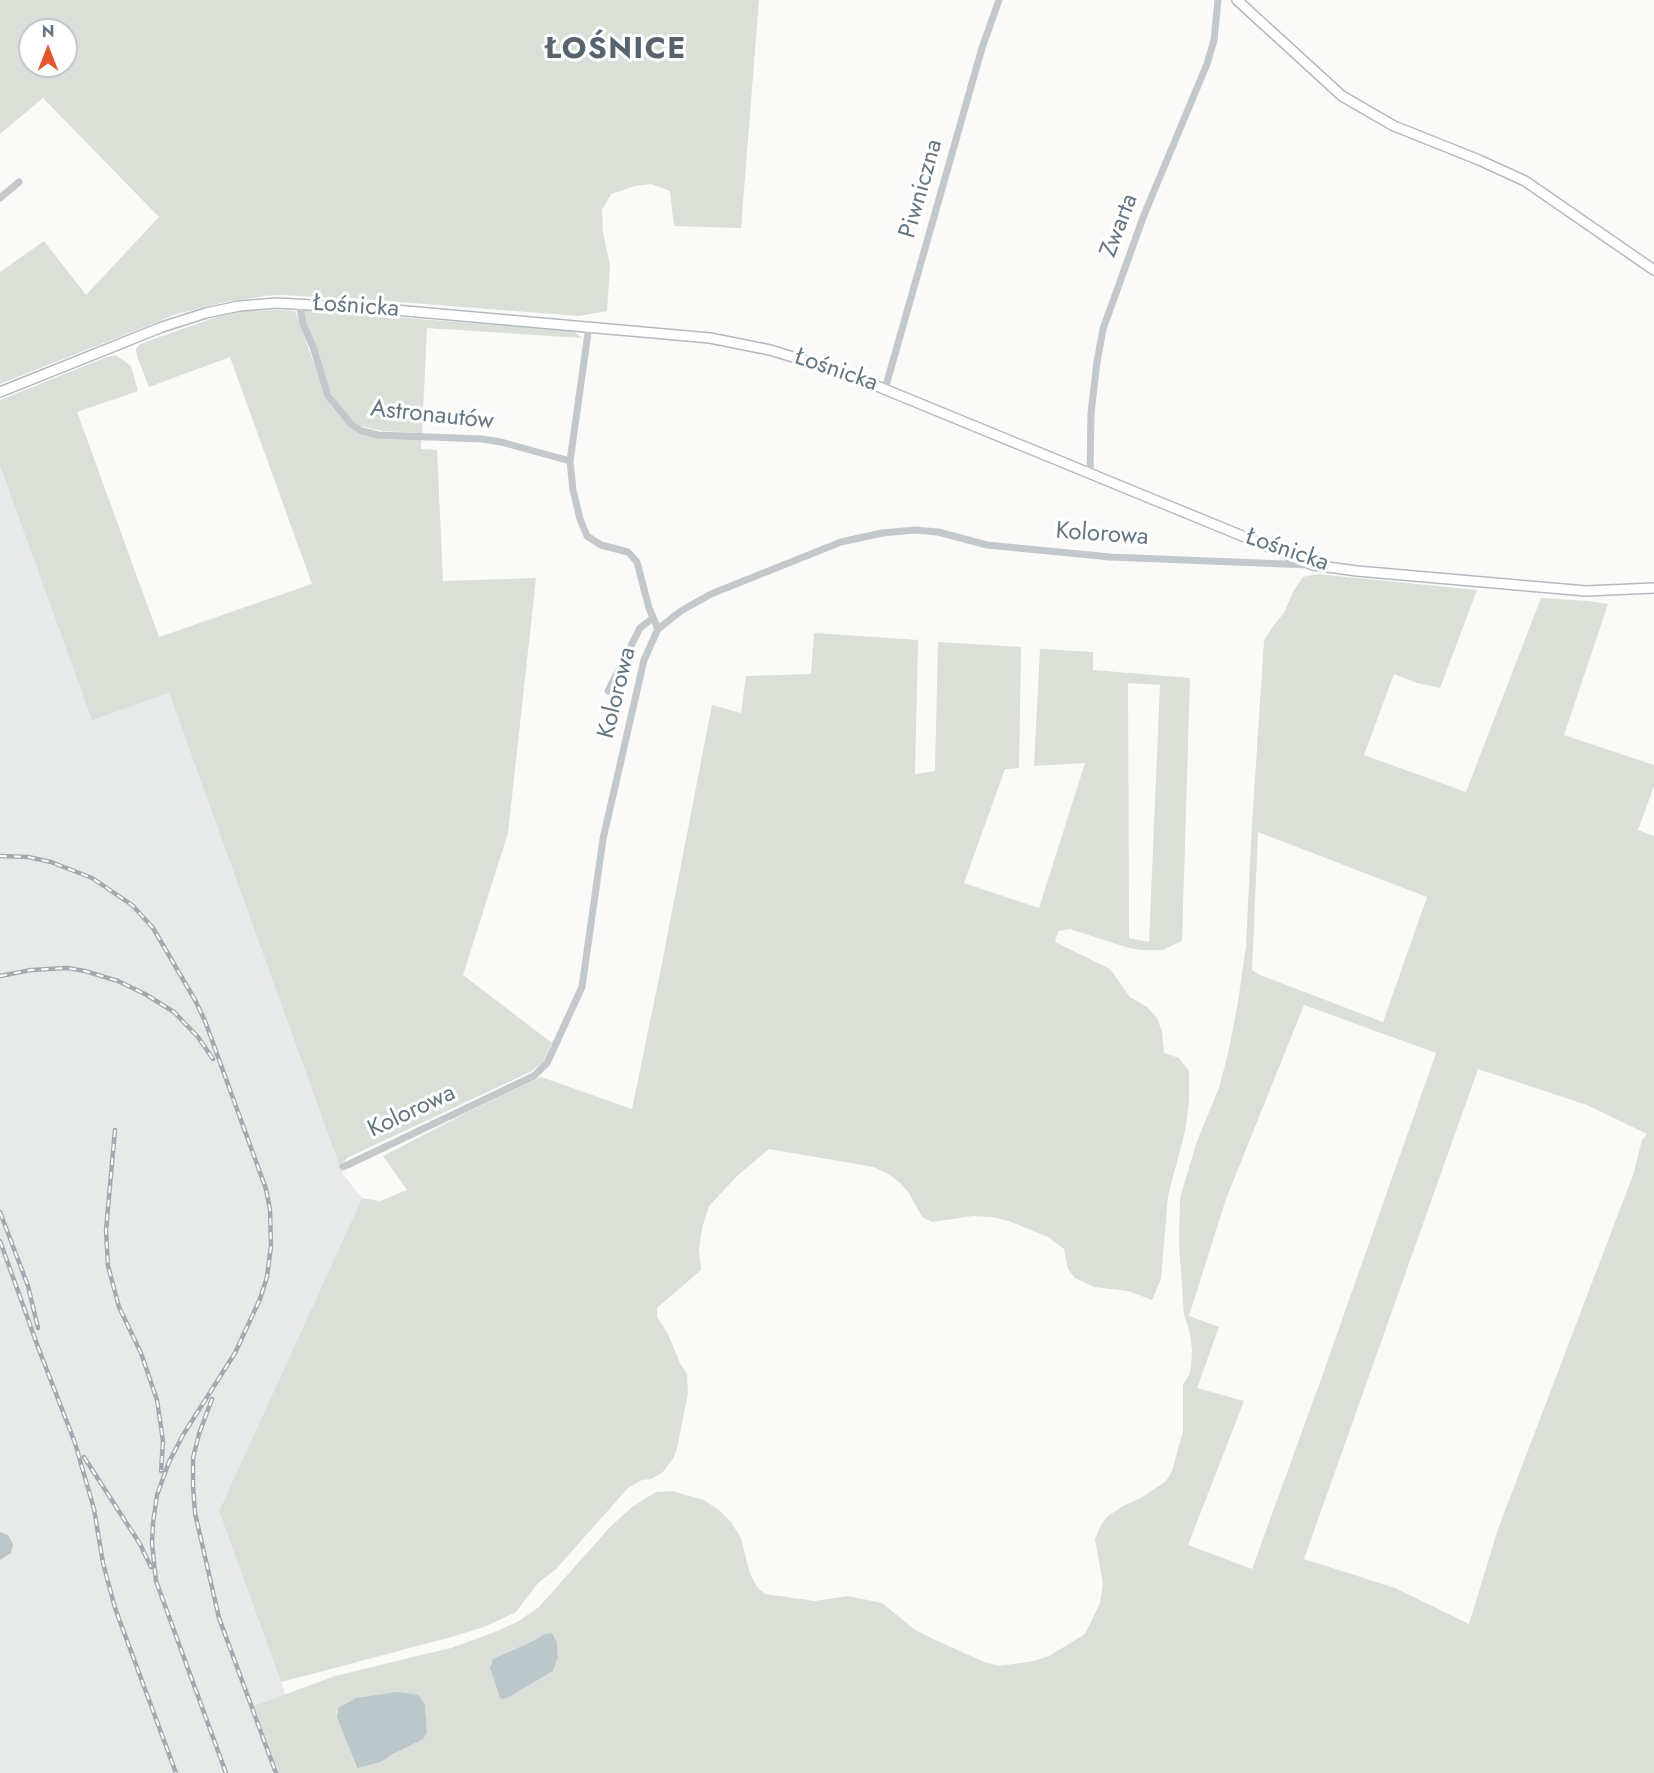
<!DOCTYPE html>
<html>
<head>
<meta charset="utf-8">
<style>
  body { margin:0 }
  #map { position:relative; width:1654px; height:1773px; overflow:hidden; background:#fafaf8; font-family:Jost,sans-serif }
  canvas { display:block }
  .north { position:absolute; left:18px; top:18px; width:60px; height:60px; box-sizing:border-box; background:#fff; border:2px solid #c1c8cd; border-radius:50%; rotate:0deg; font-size:16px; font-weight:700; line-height:24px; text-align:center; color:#657683 }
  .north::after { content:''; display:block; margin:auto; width:21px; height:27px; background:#e4572e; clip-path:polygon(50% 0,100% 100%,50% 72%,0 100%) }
</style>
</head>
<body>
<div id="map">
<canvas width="1654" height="1773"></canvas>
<div class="north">N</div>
</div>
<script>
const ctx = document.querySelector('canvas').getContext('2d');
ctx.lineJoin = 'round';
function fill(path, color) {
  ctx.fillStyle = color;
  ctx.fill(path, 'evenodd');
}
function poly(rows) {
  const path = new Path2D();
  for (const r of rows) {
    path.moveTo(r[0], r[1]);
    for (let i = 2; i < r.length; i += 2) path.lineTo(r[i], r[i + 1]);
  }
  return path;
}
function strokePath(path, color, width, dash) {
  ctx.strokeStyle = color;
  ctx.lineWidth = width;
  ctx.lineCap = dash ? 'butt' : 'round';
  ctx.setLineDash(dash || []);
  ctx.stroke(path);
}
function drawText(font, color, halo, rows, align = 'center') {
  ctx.font = font + ' Jost,sans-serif';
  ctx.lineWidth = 6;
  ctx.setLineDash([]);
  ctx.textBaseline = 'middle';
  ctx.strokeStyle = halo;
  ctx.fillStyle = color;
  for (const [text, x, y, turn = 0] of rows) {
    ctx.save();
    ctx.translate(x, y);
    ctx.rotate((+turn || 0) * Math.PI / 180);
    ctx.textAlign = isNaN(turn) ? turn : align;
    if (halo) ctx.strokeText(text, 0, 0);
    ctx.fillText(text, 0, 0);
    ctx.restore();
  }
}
const built = poly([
  [0,466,92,719,169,693,342,1173,362,1198,219,1511,314,1773,0,1773]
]);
const green = poly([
  [0,0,759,0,741,228,674,226,670,191,651,184,635,186,611,194,602,210,603,232,610,265,607,311,579,316,373,300,281,295,265,296,225,302,177,314,0,384,0,272,44,241,86,295,159,217,43,98,0,134],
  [30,30,66,30,66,66,30,66],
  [281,310,295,311,325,394,331,406,351,427,421,440,421,449,437,450,443,581,536,578,508,833,463,975,552,1043,543,1062,532,1071,347,1158,341,1166,342,1173,169,693,92,720,0,466,0,400,104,358,116,355,131,366,138,391,77,412,159,637,312,584,230,357,149,387,137,356,136,349,140,344,219,316,243,311],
  [305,310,573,331,582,338,427,328,422,433,382,431,361,426,350,419,338,406,330,391,307,329,302,311],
  [1316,574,1477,590,1440,688,1417,683,1394,674,1364,755,1466,792,1541,598,1588,601,1608,604,1564,735,1654,765,1654,786,1638,830,1654,836,1654,1773,279,1773,254,1706,335,1676,451,1648,495,1632,519,1621,539,1607,610,1527,632,1507,656,1492,672,1491,704,1500,719,1510,731,1522,741,1538,750,1574,757,1587,765,1594,815,1601,848,1596,882,1603,914,1629,931,1638,984,1662,1000,1666,1034,1661,1049,1656,1085,1634,1100,1603,1103,1584,1095,1539,1102,1523,1108,1516,1123,1506,1141,1498,1166,1481,1172,1471,1183,1431,1183,1385,1189,1375,1191,1366,1192,1350,1190,1333,1184,1314,1179,1244,1180,1198,1197,1141,1219,1088,1228,1054,1238,1002,1246,946,1252,824,1264,641,1273,626,1284,613,1294,590,1303,577],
  [1258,832,1427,897,1383,1022,1260,975,1252,970],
  [1304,1005,1436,1053,1324,1371,1252,1569,1188,1545,1244,1401,1197,1388,1219,1327,1189,1316,1226,1199],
  [1478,1069,1587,1105,1647,1134,1642,1140,1633,1175,1498,1529,1469,1624,1395,1588,1304,1559],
  [552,1633,557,1642,558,1657,553,1671,509,1697,503,1699,500,1697,490,1663,504,1654,535,1640,544,1634],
  [419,1695,425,1705,427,1733,381,1762,356,1767,336,1711],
  [814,633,918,640,915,774,935,771,938,642,1021,647,1019,768,1005,769,964,883,1039,908,1085,763,1034,766,1040,649,1093,652,1093,670,1190,678,1182,941,1163,950,1141,950,1129,948,1070,929,1058,931,1055,942,1110,969,1130,997,1147,1007,1157,1018,1162,1032,1164,1053,1179,1058,1189,1071,1189,1101,1186,1127,1168,1196,1161,1279,1152,1300,1128,1291,1094,1287,1075,1278,1068,1269,1064,1249,1048,1237,1009,1221,992,1217,973,1216,932,1222,922,1217,909,1193,900,1183,890,1175,874,1167,769,1149,737,1176,709,1206,702,1228,699,1249,701,1270,657,1308,657,1317,668,1334,680,1363,687,1374,688,1393,677,1448,673,1459,662,1473,651,1479,642,1480,628,1488,556,1569,538,1583,516,1612,484,1627,448,1638,281,1682,219,1511,362,1198,380,1201,407,1190,383,1156,474,1109,541,1077,632,1109,661,968,712,705,741,713,746,676,811,674],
  [1128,683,1160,685,1149,942,1129,938]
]);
const water = poly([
  [0,1532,8,1535,13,1544,11,1553,0,1560],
  [552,1633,557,1642,558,1657,553,1671,509,1697,503,1699,500,1698,490,1667,493,1659,535,1640,544,1634],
  [397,1692,419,1695,425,1705,427,1733,423,1739,393,1754,381,1762,357,1768,337,1717,338,1708,356,1698]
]);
const street = poly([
  [0,198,19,182],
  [299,303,303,324,313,347,328,396,351,424,362,431,378,435,482,439,501,442,570,461],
  [589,326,570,461,573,490,580,519,587,536,601,545,628,552,637,562,649,608,658,629],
  [885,389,982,48,999,0],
  [1090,473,1091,413,1097,362,1103,329,1144,215,1207,64,1214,40,1218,0],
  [608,691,640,628,653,618],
  [343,1167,534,1076,547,1063,582,987,603,839,644,660,658,629,681,611,711,594,841,542,882,533,915,530,938,532,987,545,1110,557,1309,565]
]);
const secondary = poly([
  [1237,0,1342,96,1394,126,1479,160,1525,181,1654,270],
  [0,392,162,327,206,313,239,306,277,303,395,310,710,338,770,350,845,373,1313,565,1357,571,1586,591,1654,588]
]);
const rail = poly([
  [0,856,28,857,51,862,92,878,132,905,153,928,195,1000,205,1021,266,1189,270,1210,271,1246,267,1277,260,1299,235,1353,183,1435,169,1462,157,1495,153,1523,152,1543,156,1581,226,1773],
  [0,976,31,970,67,968,85,971,118,981,145,994,174,1012,198,1037,213,1059],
  [115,1130,106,1230,108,1266,119,1307,141,1353,157,1400,163,1441,161,1471],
  [0,1212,28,1286,38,1328],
  [0,1241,38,1347,75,1443,94,1509,103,1563,115,1608,176,1773],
  [212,1399,199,1434,193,1458,193,1486,195,1513,219,1618,276,1773],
  [84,1457,140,1544,151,1567]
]);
const streetNames = [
  ["Piwniczna",922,189,-74],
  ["Zwarta",1120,226,-69],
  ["Łośnicka",356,307,4],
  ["Łośnicka",836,371,19],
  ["Astronautów",432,416,6],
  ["Kolorowa",1102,535,4],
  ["Łośnicka",1287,551,19],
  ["Kolorowa",618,693,-76],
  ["Kolorowa",412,1112,-25]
];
const districtNames = [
  ["ŁOŚNICE",616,51]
];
fill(built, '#e8e9e9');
fill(green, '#dadfd7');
fill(water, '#bbc7cb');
strokePath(secondary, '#b3babf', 12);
strokePath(street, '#c3c8cc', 7);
strokePath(secondary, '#fff', 9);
strokePath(rail, '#a2aab0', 4.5);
strokePath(rail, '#fff', 2, [7]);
drawText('24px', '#657683', '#fff', streetNames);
ctx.letterSpacing = '1.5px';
drawText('bold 30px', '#57646e', '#fff', districtNames);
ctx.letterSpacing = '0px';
</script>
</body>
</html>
